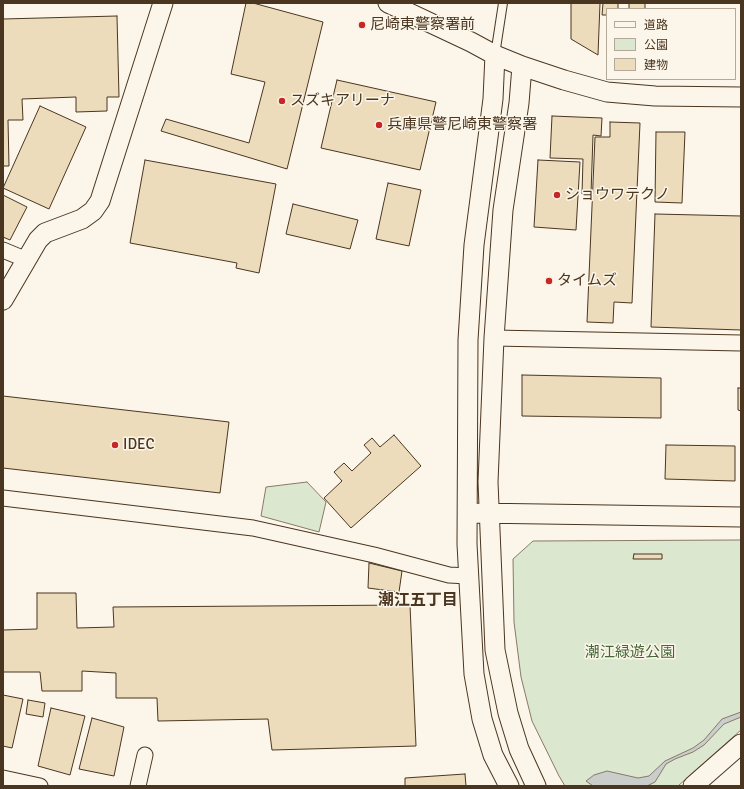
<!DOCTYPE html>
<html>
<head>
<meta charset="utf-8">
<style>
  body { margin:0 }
  #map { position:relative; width:744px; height:789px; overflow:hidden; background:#fbf6e9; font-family:Signika,"Noto Sans JP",sans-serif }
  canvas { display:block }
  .frame { position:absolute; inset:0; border:4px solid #4a3520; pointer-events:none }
  .legend { position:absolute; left:606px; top:8px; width:130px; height:72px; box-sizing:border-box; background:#fbf6e9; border:1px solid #b4a999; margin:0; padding:5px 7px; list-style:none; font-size:12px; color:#4a3520 }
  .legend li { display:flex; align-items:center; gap:8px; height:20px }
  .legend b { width:20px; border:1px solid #b4a999 }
</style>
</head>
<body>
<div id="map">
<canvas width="744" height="789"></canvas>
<div class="frame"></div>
<ul class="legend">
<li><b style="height:5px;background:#fbf6e9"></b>道路</li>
<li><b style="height:11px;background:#dce7d0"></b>公園</li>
<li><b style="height:11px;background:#ecdcbc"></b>建物</li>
</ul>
</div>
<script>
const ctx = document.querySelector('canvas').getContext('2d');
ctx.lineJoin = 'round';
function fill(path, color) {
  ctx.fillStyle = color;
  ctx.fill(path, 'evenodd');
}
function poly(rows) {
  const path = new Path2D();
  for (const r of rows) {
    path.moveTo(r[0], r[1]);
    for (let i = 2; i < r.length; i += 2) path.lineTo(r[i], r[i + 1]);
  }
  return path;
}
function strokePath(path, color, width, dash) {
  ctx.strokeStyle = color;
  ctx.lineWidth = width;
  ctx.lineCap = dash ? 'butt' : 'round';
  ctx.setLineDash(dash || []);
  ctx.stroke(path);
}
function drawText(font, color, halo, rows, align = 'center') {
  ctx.font = font + ' Signika,"Noto Sans JP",sans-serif';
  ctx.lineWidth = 3;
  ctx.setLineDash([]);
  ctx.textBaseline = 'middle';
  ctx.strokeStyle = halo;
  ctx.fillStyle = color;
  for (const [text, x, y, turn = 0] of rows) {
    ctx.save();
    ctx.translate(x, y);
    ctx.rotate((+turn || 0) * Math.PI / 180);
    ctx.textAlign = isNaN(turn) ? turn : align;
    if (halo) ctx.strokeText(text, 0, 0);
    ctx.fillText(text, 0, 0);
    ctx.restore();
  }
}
const green = poly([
  [307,482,326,502,319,532,261,516,266,487,307,482],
  [741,540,741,730,678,786,565,786,559,776,532,721,521,677,514,622,513,559,533,541,741,540]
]);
const water = poly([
  [741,712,741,717,724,724,704,745,693,752,675,759,666,764,655,782,647,786,593,786,586,781,594,775,607,771,638,778,649,776,665,761,693,748,704,740,722,719,741,712]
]);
const building = poly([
  [246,3,253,3,323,22,287,169,161,131,166,119,249,143,265,82,231,74,246,3],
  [571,3,600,3,598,55,571,39,571,3],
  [603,3,618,3,618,9,607,9,607,15,602,15,603,3],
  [629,3,645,3,645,9,629,9,629,3],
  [117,16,119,97,107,97,107,111,76,112,76,97,22,99,23,120,8,120,9,166,3,166,3,19,117,16],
  [337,80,436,102,420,170,321,148,337,80],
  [40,106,86,127,49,209,3,188,40,106],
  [552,116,602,118,601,136,593,135,591,194,582,194,583,159,550,158,552,116],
  [610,122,640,123,632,303,614,302,613,323,587,322,595,137,610,137,610,122],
  [656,132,685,132,682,203,655,202,656,132],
  [145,160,276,184,259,273,236,268,237,263,130,243,145,160],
  [538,160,580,162,576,230,534,227,538,160],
  [388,183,421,190,409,246,376,239,388,183],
  [3,195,27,207,10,240,3,237,3,195],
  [293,204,358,220,350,249,286,234,293,204],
  [655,214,741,216,741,330,651,327,655,214],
  [522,375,661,378,661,418,522,416,522,375],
  [738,388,741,388,741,411,738,410,738,388],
  [3,396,229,422,220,493,3,468,3,396],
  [394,435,421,466,351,528,324,498,342,481,334,472,344,463,352,471,371,453,364,445,372,438,380,447,394,435],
  [666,445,735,446,735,481,665,479,666,445],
  [634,554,662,554,662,559,633,559,634,554],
  [369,563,402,571,399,592,368,588,369,563],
  [37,593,76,593,77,628,114,627,113,607,410,605,416,746,272,750,268,719,158,721,157,698,116,698,116,673,82,671,82,691,42,691,40,672,3,672,3,630,37,629,37,593],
  [3,695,23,699,12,748,3,746,3,695],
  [28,700,45,703,43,717,26,714,28,700],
  [51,708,85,716,70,775,38,766,51,708],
  [92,718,124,727,114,776,79,769,92,718],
  [465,774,466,786,405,786,405,778,465,774]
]);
const service = poly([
  [495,55,503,3]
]);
const minor = poly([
  [3,250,27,260],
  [494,338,741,343],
  [3,498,253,528,374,555,449,575,468,576],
  [3,778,40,786],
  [138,786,145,755]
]);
const tertiary = poly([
  [388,3,471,42,495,55,522,66,564,80,607,92,655,96,741,97],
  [495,55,493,99,474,245,468,340,467,544,474,674,482,719,493,755,509,786],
  [522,66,519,103,503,210,494,338,488,482,495,650,508,713,519,749,536,786],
  [3,300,38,240,45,233,82,219,93,211,100,201,163,3],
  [476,513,741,517],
  [693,786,741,744]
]);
const markers = [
  [362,25,4,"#c62828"],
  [282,101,4,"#c62828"],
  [379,125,4,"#c62828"],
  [557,195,4,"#c62828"],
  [549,281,4,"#c62828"],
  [115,445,4,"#c62828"]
];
const poiNames = [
  ["尼崎東警察署前",370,25],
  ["スズキアリーナ",290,101],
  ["兵庫県警尼崎東警察署",387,125],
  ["ショウワテクノ",565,195],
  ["タイムズ",557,281],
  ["IDEC",123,445]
];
const parkNames = [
  ["潮江緑遊公園",630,653]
];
const neighbourhoodNames = [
  ["潮江五丁目",418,601]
];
fill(green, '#dce7d0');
strokePath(green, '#887966', 1);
fill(water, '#c9cecd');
strokePath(water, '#887966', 1);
fill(building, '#ecdcbc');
strokePath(building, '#4a3520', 1);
strokePath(service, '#4a3520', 10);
strokePath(minor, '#4a3520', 17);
strokePath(tertiary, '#4a3520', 21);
strokePath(service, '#fbf6e9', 8);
strokePath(minor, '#fbf6e9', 15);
strokePath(tertiary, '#fbf6e9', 19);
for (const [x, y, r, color] of markers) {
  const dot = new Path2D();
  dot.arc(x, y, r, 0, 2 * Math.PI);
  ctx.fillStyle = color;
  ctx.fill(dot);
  strokePath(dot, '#fbf6e9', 1.5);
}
drawText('15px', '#4a3520', '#fbf6e9', poiNames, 'left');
drawText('15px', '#436837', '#fbf6e9', parkNames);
drawText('bold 16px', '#4a3520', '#fbf6e9', neighbourhoodNames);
</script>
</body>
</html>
